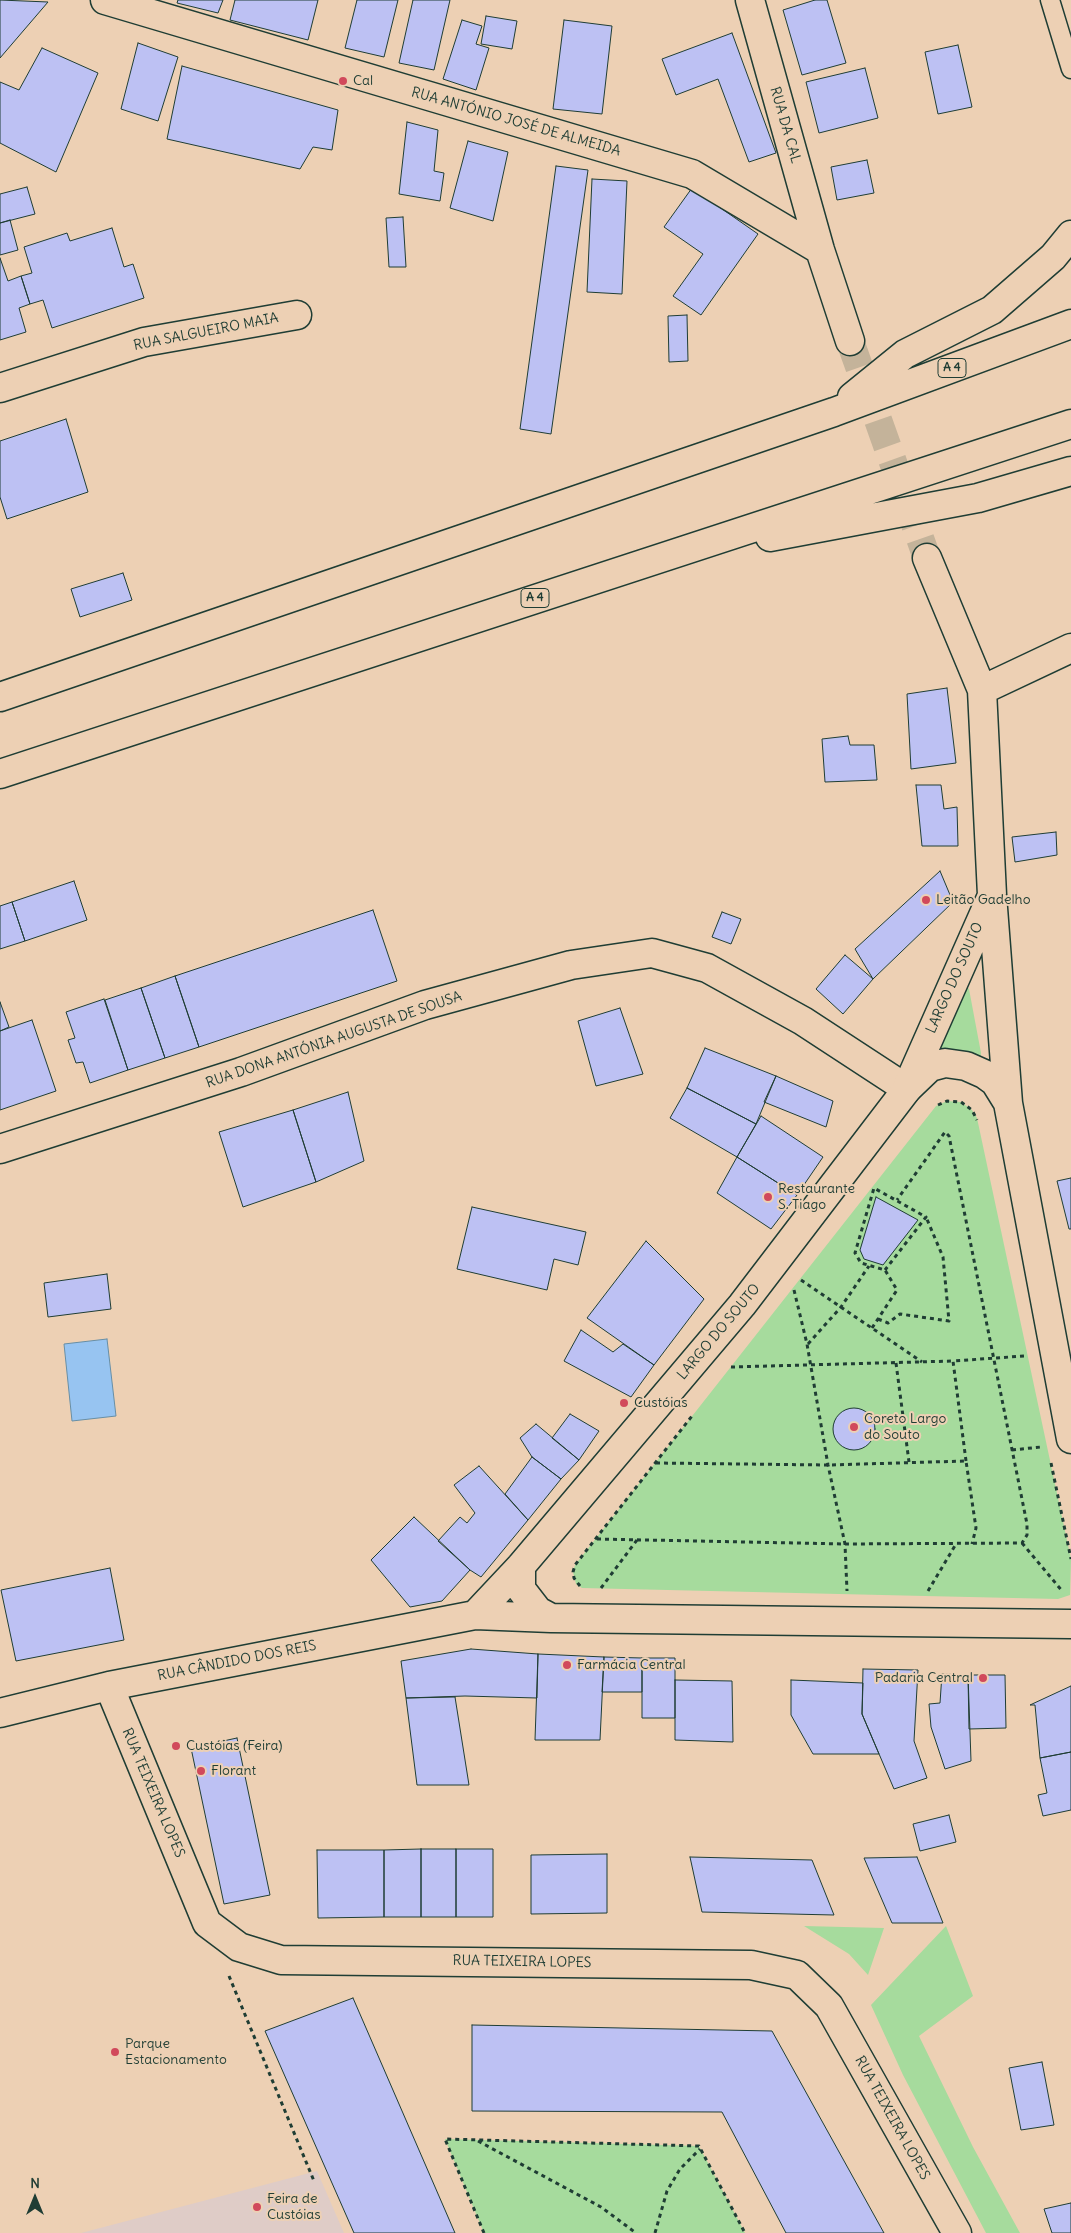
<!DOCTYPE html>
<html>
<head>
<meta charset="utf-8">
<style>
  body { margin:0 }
  #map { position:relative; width:1071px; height:2233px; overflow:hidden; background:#edd0b4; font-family:Delius,sans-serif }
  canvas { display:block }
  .north { position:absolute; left:10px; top:2173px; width:50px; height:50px; -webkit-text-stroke:4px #edd0b4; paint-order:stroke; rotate:0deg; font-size:14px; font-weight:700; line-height:20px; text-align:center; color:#1f3d34 }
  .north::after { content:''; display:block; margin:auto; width:18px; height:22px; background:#1f3d34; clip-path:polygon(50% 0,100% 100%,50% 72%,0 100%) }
</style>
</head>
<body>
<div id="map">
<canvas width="1071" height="2233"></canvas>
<div class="north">N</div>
</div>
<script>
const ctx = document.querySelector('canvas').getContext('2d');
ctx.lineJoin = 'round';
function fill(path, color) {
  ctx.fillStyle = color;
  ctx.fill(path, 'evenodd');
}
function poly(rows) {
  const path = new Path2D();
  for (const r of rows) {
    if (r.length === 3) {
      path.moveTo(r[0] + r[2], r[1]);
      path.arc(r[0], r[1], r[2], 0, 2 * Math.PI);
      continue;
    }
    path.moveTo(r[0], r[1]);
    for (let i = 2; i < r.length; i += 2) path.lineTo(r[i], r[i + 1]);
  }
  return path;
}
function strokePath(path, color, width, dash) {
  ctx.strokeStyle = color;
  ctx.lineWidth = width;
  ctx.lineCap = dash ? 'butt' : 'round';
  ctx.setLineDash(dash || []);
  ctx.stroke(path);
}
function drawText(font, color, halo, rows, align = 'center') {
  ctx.font = font + ' Delius,sans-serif';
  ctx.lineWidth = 4;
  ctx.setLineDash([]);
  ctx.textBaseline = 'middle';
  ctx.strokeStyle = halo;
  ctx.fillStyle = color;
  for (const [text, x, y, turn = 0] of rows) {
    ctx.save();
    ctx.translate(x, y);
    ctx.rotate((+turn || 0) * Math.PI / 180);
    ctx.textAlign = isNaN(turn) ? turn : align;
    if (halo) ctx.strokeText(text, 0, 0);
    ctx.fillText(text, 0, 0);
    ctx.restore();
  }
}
const built = poly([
  [317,2171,344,2233,81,2233,279,2181]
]);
const green = poly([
  [964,983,969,989,981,1053,980,1060,942,1050,941,1043],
  [947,1101,961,1102,972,1110,977,1118,1071,1559,1070,1595,1058,1599,925,1596,582,1588,576,1584,573,1572,575,1565,936,1106],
  [804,1926,884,1928,868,1975,849,1954],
  [946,1926,973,1996,919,2036,973,2147,1020,2233,986,2233,903,2075,871,2005],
  [445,2139,699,2146,745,2233,484,2233]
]);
const water = poly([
  [107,1339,116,1416,72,1421,64,1344,107,1339]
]);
const building = poly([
  [0,0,48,2,0,58,0,0],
  [178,0,223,0,218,13,177,3,178,0],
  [235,0,318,0,308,40,230,20,235,0],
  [357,0,398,0,384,57,345,48,357,0],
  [413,0,450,0,434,70,399,63,413,0],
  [815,0,827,0,846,63,802,75,783,10,815,0],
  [486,16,517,21,512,49,481,44,486,16],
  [462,20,482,26,476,44,489,48,476,90,443,79,462,20],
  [564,20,612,26,602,114,553,109,564,20],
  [732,33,776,153,749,162,718,79,676,95,662,59,732,33],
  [138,43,178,57,158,121,121,109,138,43],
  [958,45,972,107,938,114,925,52,958,45],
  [42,48,98,73,56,172,0,143,0,82,19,90,42,48],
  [182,66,338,110,332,150,313,147,300,169,167,139,182,66],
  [865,68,878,118,819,133,806,82,865,68],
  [407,122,438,130,434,171,444,173,440,201,399,194,407,122],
  [468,141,508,152,493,221,450,208,468,141],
  [867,160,874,193,837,200,831,167,867,160],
  [556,166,588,170,551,434,520,429,556,166],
  [592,179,627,181,622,294,587,292,592,179],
  [27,187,35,214,0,223,0,194,27,187],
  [692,188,758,234,701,315,673,296,703,254,664,227,692,188],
  [403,217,406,267,389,267,386,218,403,217],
  [10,220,18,250,0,255,0,223,10,220],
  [112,228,124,267,133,264,144,298,52,328,43,300,30,304,21,276,32,273,24,247,67,233,70,241,112,228],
  [0,258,8,281,21,276,30,304,19,308,26,332,0,340,0,258],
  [687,315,688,361,669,362,668,316,687,315],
  [66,419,88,492,7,519,0,497,0,441,66,419],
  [123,573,132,600,80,617,71,589,123,573],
  [947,688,956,763,911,769,907,694,947,688],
  [848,736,850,745,874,745,877,780,825,782,822,739,848,736],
  [916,785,941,785,944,809,957,807,958,846,922,846,916,785],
  [1056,832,1057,855,1015,862,1012,837,1056,832],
  [940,871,953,902,873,979,855,949,940,871],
  [74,881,87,920,25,941,12,902,74,881],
  [12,902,25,941,0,949,0,906,12,902],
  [373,910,397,981,199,1047,175,976,373,910],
  [722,912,741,919,731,944,712,937,722,912],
  [845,955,873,979,843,1014,816,989,845,955],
  [175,976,199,1047,165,1058,141,988,175,976],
  [141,988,165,1058,128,1070,105,1000,141,988],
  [104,999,128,1070,90,1083,83,1062,76,1063,68,1040,75,1038,66,1012,104,999],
  [0,1002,9,1027,0,1031,0,1002],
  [620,1008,643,1074,596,1086,578,1021,620,1008],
  [32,1020,56,1091,0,1110,0,1031,32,1020],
  [705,1048,776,1076,756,1124,687,1088,705,1048],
  [776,1076,833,1101,826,1127,764,1102,776,1076],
  [687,1088,756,1124,737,1157,670,1118,687,1088],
  [348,1092,364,1161,316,1182,293,1110,348,1092],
  [293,1110,316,1182,243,1207,219,1132,293,1110],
  [761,1116,823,1157,797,1195,737,1157,761,1116],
  [737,1157,797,1195,771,1229,717,1193,737,1157],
  [1071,1178,1071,1229,1069,1229,1057,1181,1071,1178],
  [876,1197,918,1220,883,1265,864,1259,860,1250,876,1197],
  [472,1207,586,1232,578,1265,554,1259,547,1290,457,1269,472,1207],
  [646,1241,704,1299,654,1365,587,1318,646,1241],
  [107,1274,111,1309,48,1317,44,1283,107,1274],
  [581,1330,613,1352,623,1344,654,1365,631,1397,564,1361,581,1330],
  [854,1429,21],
  [570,1414,599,1431,579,1460,552,1438,570,1414],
  [536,1424,579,1460,561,1479,532,1457,520,1438,536,1424],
  [532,1457,561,1479,528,1520,505,1494,532,1457],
  [479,1466,528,1520,481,1577,470,1570,438,1541,460,1517,467,1523,475,1513,454,1485,479,1466],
  [414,1517,470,1570,442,1601,410,1607,371,1560,414,1517],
  [110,1568,124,1640,16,1661,1,1590,110,1568],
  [471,1649,538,1654,537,1698,465,1696,406,1698,401,1661,471,1649],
  [538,1654,604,1657,600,1740,535,1740,538,1654],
  [604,1657,642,1658,642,1692,602,1692,604,1657],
  [642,1658,675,1658,675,1718,642,1718,642,1658],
  [863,1669,918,1670,914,1741,927,1778,894,1789,862,1714,863,1669],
  [942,1674,968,1675,971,1761,945,1769,931,1727,929,1704,940,1703,942,1674],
  [968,1675,1005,1675,1006,1728,969,1729,968,1675],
  [675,1680,732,1681,733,1742,675,1740,675,1680],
  [791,1680,863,1683,862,1714,879,1754,813,1754,791,1715,791,1680],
  [1071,1686,1071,1752,1040,1758,1035,1705,1030,1705,1071,1686],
  [455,1697,469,1785,417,1785,406,1698,455,1697],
  [237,1738,270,1895,224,1904,191,1748,237,1738],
  [1071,1752,1071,1810,1043,1816,1038,1795,1047,1793,1040,1758,1071,1752],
  [949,1815,956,1842,920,1851,913,1824,949,1815],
  [421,1849,421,1917,384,1917,384,1850,421,1849],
  [421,1849,456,1849,456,1917,421,1917,421,1849],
  [456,1849,493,1849,493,1917,456,1917,456,1849],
  [317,1850,384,1850,384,1917,318,1918,317,1850],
  [607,1854,607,1913,531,1914,531,1855,607,1854],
  [690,1857,812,1860,834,1915,702,1912,690,1857],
  [917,1857,943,1923,892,1923,864,1858,917,1857],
  [353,1998,455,2233,354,2233,265,2031,353,1998],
  [472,2025,772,2031,884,2233,786,2233,722,2112,472,2111,472,2025],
  [1042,2062,1054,2125,1021,2130,1009,2068,1042,2062],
  [1071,2203,1071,2233,1052,2233,1044,2209,1071,2203]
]);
const secondaryTunnel = poly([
  [850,341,927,558]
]);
const path = poly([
  [938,1105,947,1101,961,1102,972,1110,977,1120],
  [801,1280,922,1362],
  [794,1290,807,1344,828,1465,845,1544,847,1591],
  [878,1319,888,1323,900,1314,949,1321,943,1257,926,1217],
  [872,1328,897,1290,885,1270,861,1263,855,1253,874,1188,926,1217,885,1270],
  [808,1344,841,1307,869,1266],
  [896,1363,909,1462],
  [731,1367,953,1361],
  [1012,1450,1041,1447],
  [966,1461,953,1361,1024,1356],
  [656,1463,828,1465,966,1461,976,1528,972,1544],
  [1051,1463,1071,1559],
  [597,1539,845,1544,1022,1543,1027,1535,1027,1524,949,1136,945,1132,897,1200],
  [1022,1543,1063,1592],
  [580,1586,574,1578,573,1572,575,1565,692,1416],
  [601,1588,637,1540],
  [928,1591,956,1544],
  [229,1976,314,2181],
  [478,2141,601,2207,636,2233],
  [484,2233,445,2139,699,2146,745,2233],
  [655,2233,667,2191,680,2169,700,2149]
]);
const lane = poly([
  [1050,0,1071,69]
]);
const street = poly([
  [0,388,144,342,297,315],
  [0,1149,241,1072,425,1005,571,965,652,953,707,968,803,1021,907,1089]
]);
const secondary = poly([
  [105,0,692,174,820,250],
  [750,0,820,250,850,341],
  [927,558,982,690,992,895,1008,1103,1071,1439],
  [982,690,1071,648],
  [909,1083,991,898],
  [521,1566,521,1589,538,1611,551,1618],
  [475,1615,521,1566,742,1305,907,1089,930,1067,945,1063,966,1066,984,1074,995,1082,1008,1103],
  [109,1686,207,1923,239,1947,281,1960,751,1965,797,1975,829,2006,957,2233],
  [0,1713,109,1686,475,1615,551,1618,1071,1624]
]);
const highway = poly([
  [852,397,905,354,992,310,1053,257,1071,235],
  [770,537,978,498,1071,471],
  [0,697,834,412,1071,324],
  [0,774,1071,424]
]);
const markers = [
  [343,81,5,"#d1495b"],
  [926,900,5,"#d1495b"],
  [768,1197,5,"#d1495b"],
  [624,1403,5,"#d1495b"],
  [854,1427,5,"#d1495b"],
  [567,1665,5,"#d1495b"],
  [983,1678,5,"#d1495b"],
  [176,1746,5,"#d1495b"],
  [201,1771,5,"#d1495b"],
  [115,2052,5,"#d1495b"],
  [257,2207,5,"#d1495b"]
];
const shields = [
  [952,368,28],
  [535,598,28]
];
const shieldNames = [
  ["A 4",952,368],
  ["A 4",535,598]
];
const poiNames = [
  ["Cal",353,81],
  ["Leitão Gadelho",936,900],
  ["Restaurante",778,1189],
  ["S. Tiago",778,1205],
  ["Custóias",634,1403],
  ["Coreto Largo",864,1419],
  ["do Souto",864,1435],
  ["Farmácia Central",577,1665],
  ["Padaria Central",973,1678,"right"],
  ["Custóias (Feira)",186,1746],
  ["Florant",211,1771],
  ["Parque",125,2044],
  ["Estacionamento",125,2060],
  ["Feira de",267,2199],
  ["Custóias",267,2215]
];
const streetNames = [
  ["RUA ANTÓNIO JOSÉ DE ALMEIDA",516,122,16],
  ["RUA DA CAL",785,125,74],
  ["RUA SALGUEIRO MAIA",206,332,-11],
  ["LARGO DO SOUTO",955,978,-66],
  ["RUA DONA ANTÓNIA AUGUSTA DE SOUSA",334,1040,-19],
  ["LARGO DO SOUTO",719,1332,-50],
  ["RUA CÂNDIDO DOS REIS",237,1661,-11],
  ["RUA TEIXEIRA LOPES",153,1793,67],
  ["RUA TEIXEIRA LOPES",522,1962,1],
  ["RUA TEIXEIRA LOPES",892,2118,61]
];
fill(built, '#dfccc7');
fill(green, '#a6db9d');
fill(water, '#97c4f1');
strokePath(water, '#678ea5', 1);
fill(building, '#bdc1f3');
strokePath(building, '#1f3d34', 1);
strokePath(secondaryTunnel, '#c4b39a', 28, [28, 14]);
strokePath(lane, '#1f3d34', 21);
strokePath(street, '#1f3d34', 31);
strokePath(secondary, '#1f3d34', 31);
strokePath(highway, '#1f3d34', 31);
strokePath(path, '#1f3d34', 3, [4, 4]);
strokePath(lane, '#edd0b4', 18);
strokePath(street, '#edd0b4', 28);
strokePath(secondary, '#edd0b4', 28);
strokePath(highway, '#edd0b4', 28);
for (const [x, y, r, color] of markers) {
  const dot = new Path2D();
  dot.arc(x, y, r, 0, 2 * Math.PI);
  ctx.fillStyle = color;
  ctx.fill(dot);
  strokePath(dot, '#edd0b4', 2);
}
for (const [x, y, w] of shields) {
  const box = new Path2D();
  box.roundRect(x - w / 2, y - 9.5, w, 19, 4);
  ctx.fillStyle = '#edd0b4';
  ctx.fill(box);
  strokePath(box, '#1f3d34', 1);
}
drawText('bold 12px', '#1f3d34', null, shieldNames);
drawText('14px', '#1f3d34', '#edd0b4', poiNames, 'left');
drawText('14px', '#1f3d34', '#edd0b4', streetNames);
</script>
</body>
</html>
